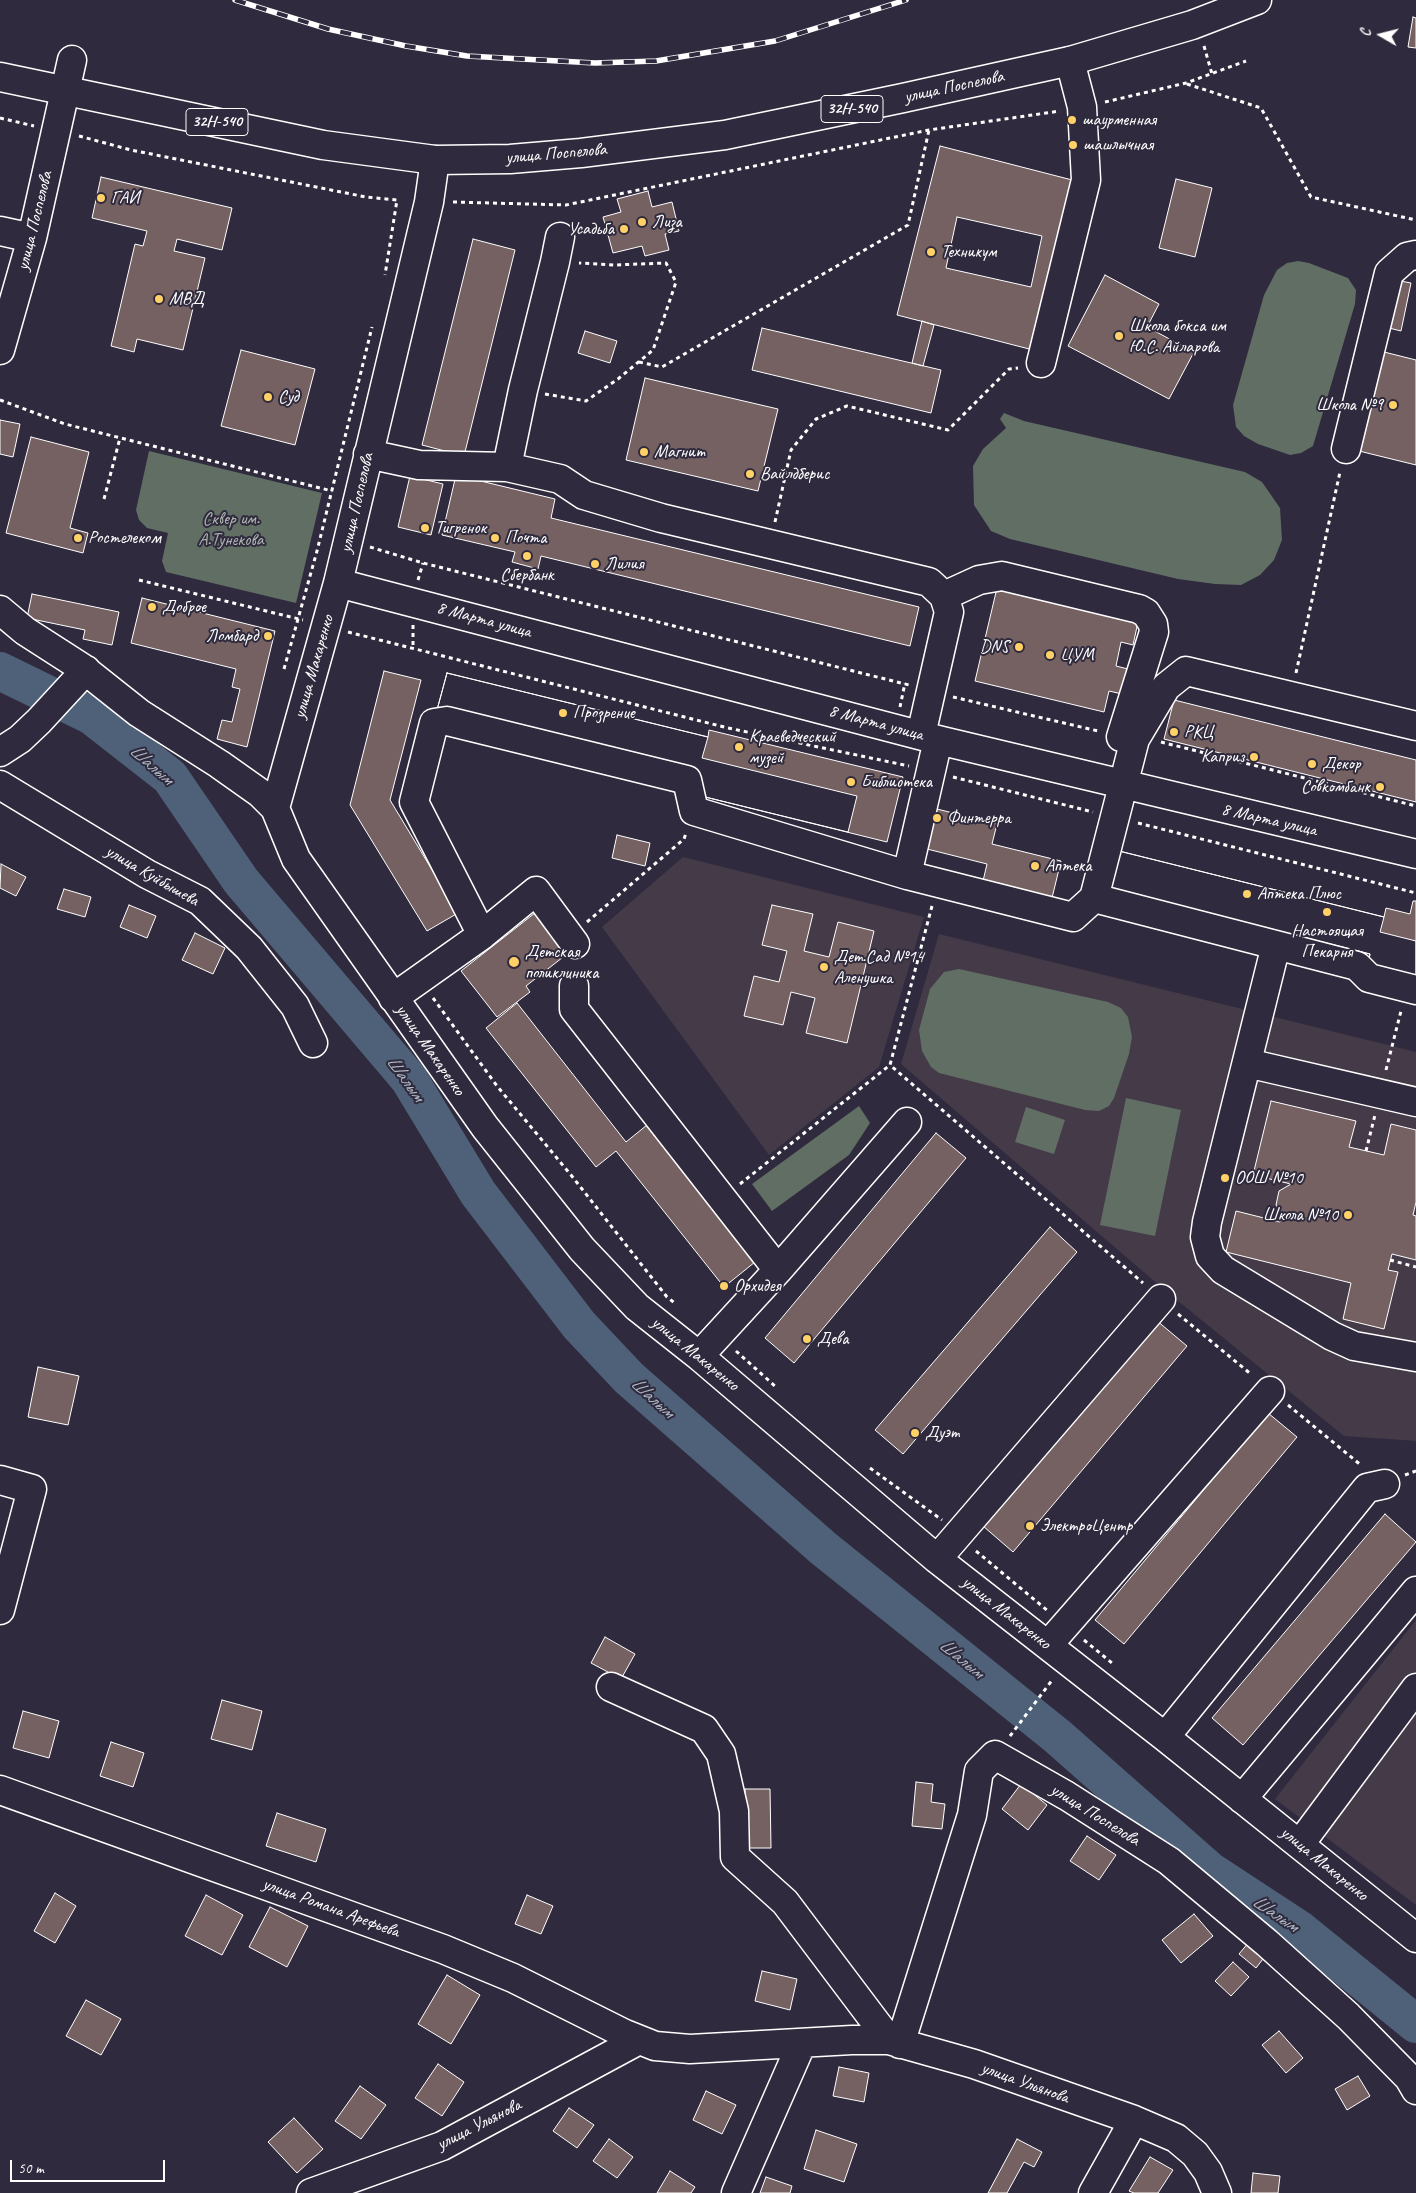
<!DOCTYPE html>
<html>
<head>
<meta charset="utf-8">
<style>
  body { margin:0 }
  #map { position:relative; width:1416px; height:2193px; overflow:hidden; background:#2f2a3d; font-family:Caveat,sans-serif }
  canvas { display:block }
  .north { position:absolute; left:1356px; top:10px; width:50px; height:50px; -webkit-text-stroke:4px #2f2a3d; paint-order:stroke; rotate:278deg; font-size:14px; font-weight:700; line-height:20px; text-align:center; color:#fff }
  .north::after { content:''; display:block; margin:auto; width:18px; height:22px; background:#fff; clip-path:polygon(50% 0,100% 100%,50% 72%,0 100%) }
  .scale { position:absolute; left:10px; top:2160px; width:155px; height:22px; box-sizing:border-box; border:2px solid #fff; border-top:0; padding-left:6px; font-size:15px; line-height:18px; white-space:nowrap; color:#fff; -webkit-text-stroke:4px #2f2a3d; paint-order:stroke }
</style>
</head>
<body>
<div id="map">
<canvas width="1416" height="2193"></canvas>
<div class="north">С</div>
<div class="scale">50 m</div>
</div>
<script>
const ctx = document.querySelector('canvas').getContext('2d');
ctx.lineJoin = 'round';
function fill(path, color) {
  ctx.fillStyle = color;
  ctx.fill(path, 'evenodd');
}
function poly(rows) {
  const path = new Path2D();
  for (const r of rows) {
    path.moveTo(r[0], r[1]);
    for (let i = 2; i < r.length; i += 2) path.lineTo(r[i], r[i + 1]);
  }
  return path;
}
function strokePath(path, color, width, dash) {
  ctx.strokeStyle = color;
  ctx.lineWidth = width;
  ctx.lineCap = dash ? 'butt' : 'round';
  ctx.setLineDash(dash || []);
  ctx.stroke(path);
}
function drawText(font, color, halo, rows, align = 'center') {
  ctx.font = font + ' Caveat,sans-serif';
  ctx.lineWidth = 4;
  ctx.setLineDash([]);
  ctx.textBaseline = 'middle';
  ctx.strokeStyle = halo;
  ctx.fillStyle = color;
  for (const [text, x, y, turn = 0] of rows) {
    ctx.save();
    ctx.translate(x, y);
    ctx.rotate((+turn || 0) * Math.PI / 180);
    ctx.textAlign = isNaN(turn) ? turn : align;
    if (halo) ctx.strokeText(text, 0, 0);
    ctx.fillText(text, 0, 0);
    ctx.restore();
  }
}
const built = poly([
  [683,857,924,917,879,1067,769,1155,602,927],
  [939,934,1416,1052,1416,1441,1344,1436,1167,1292,901,1064],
  [1416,1620,1416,1905,1275,1799]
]);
const green = poly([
  [1298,261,1309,263,1348,278,1356,290,1355,304,1313,446,1301,453,1290,455,1258,444,1244,436,1236,427,1233,405,1264,295,1277,270,1287,263],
  [1004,413,1024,421,1245,472,1262,482,1280,508,1282,540,1274,560,1260,575,1241,585,1215,584,1178,579,1010,539,991,531,974,505,973,466,983,449,1006,428,1000,419],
  [149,451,322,493,296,603,166,572,162,561,168,533,147,528,139,520,136,510],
  [959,969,1108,1002,1121,1008,1128,1017,1132,1037,1129,1054,1114,1098,1109,1106,1099,1111,1085,1110,939,1073,931,1067,922,1051,919,1030,930,989,944,972],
  [1126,1098,1181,1110,1155,1236,1100,1225],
  [859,1106,870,1123,849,1155,772,1211,752,1184],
  [1026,1107,1065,1120,1054,1154,1015,1142]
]);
const river = poly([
  [0,671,92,716,170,777,241,881,409,1079,478,1193,579,1325,629,1378,823,1548,1057,1736,1210,1871,1300,1930,1416,2024]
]);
const building = poly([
  [1413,17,1416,18,1416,48,1408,47,1413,17],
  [940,146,1080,182,1037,351,897,315,940,146],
  [957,217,1042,236,1031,287,946,268,957,217],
  [101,177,232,208,222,250,177,239,174,251,205,258,183,350,137,339,134,352,111,346,135,244,143,246,147,231,92,218,101,177],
  [1176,179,1212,188,1195,257,1159,248,1176,179],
  [648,191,652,207,672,202,679,231,665,234,669,250,645,256,642,246,613,253,603,217,621,212,617,199,648,191],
  [473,239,515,250,464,456,422,445,473,239],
  [1105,275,1159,304,1147,327,1194,352,1169,399,1068,346,1105,275],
  [1395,280,1411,283,1401,331,1385,327,1395,280],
  [922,321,934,325,923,366,912,363,922,321],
  [762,328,941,370,931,413,752,370,762,328],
  [585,331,617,341,610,363,578,353,585,331],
  [241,350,315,369,295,445,221,426,241,350],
  [1384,352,1416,360,1416,465,1359,451,1384,352],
  [645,378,778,409,758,491,626,460,645,378],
  [0,420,20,424,13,457,0,454,0,420],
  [31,437,89,452,70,528,88,533,83,553,6,533,31,437],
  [456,475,555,499,551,518,919,607,910,646,541,556,538,569,512,562,515,552,442,535,456,475],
  [410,476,443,484,431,535,398,527,410,476],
  [997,588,1138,622,1133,645,1121,642,1116,666,1128,669,1122,694,1109,691,1104,712,975,681,997,588],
  [32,594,119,612,112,645,83,639,85,630,27,618,32,594],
  [142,598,275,631,247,747,217,739,222,720,232,722,240,689,232,687,236,669,131,643,142,598],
  [384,671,421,680,390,800,458,913,427,931,350,805,384,671],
  [447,673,708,737,709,730,903,777,887,842,693,794,437,710,447,673],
  [447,673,708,737,702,758,857,796,848,832,693,794,437,710,447,673],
  [1174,700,1416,760,1416,802,1164,739,1174,700],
  [929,807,997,824,992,844,1061,861,1052,898,983,881,987,864,919,847,929,807],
  [617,835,650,843,645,866,612,858,617,835],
  [1119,851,1384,917,1386,908,1410,914,1413,901,1416,901,1416,981,1367,969,1370,954,1110,889,1119,851],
  [1119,851,1384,917,1380,932,1416,941,1416,981,1367,969,1370,954,1110,889,1119,851],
  [1,864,26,877,16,896,0,888,1,864],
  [64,889,91,897,85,917,57,909,64,889],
  [129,905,156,916,147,938,120,927,129,905],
  [772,905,813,914,804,951,829,957,838,922,874,931,847,1043,806,1033,815,998,791,992,783,1025,744,1016,754,976,779,982,787,951,762,945,772,905],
  [535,913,567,954,526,986,530,992,497,1017,461,971,535,913],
  [195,933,225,948,213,974,182,960,195,933],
  [517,1003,626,1142,647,1125,755,1262,724,1287,616,1151,596,1167,486,1028,517,1003],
  [1271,1101,1356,1121,1349,1147,1384,1155,1391,1124,1416,1130,1416,1202,1413,1215,1416,1216,1416,1260,1392,1254,1388,1270,1398,1272,1384,1329,1343,1319,1351,1283,1226,1252,1236,1211,1280,1222,1283,1214,1276,1205,1279,1191,1291,1184,1253,1175,1271,1101],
  [936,1133,966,1158,794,1363,765,1338,936,1133],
  [1050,1227,1077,1252,903,1454,875,1430,1050,1227],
  [1156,1320,1187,1346,1013,1552,983,1526,1156,1320],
  [38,1367,79,1376,68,1425,28,1417,38,1367],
  [1268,1413,1297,1437,1124,1644,1095,1620,1268,1413],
  [1385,1514,1416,1542,1243,1745,1212,1718,1385,1514],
  [605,1637,635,1654,621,1679,591,1663,605,1637],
  [222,1700,262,1711,252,1750,211,1739,222,1700],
  [23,1711,59,1721,49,1758,13,1748,23,1711],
  [111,1742,144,1753,133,1787,100,1776,111,1742],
  [916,1782,933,1784,931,1802,945,1804,942,1829,912,1826,916,1782],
  [1021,1784,1047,1805,1028,1830,1002,1809,1021,1784],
  [745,1789,770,1789,771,1848,746,1848,745,1789],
  [277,1813,326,1829,316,1862,266,1846,277,1813],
  [1087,1836,1116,1855,1099,1880,1070,1861,1087,1836],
  [55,1893,76,1906,55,1943,34,1931,55,1893],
  [206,1895,243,1915,222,1955,185,1936,206,1895],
  [527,1895,553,1906,541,1934,515,1924,527,1895],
  [270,1907,308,1926,287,1967,249,1947,270,1907],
  [1194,1914,1213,1936,1181,1963,1162,1940,1194,1914],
  [1249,1942,1266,1955,1256,1968,1239,1954,1249,1942],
  [1233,1962,1249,1977,1231,1996,1215,1981,1233,1962],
  [762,1971,797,1979,790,2010,755,2001,762,1971],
  [447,1975,480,1995,451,2044,418,2024,447,1975],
  [86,2000,121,2019,101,2055,66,2036,86,2000],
  [1279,2031,1303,2058,1286,2073,1262,2045,1279,2031],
  [438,2064,464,2082,442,2116,415,2098,438,2064],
  [839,2067,869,2073,864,2102,833,2096,839,2067],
  [1358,2076,1370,2096,1347,2110,1335,2089,1358,2076],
  [360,2086,386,2105,361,2139,335,2121,360,2086],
  [706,2091,736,2105,722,2134,693,2120,706,2091],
  [569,2108,594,2125,577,2148,553,2131,569,2108],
  [294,2118,323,2149,297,2173,268,2142,294,2118],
  [816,2130,857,2144,844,2182,804,2169,816,2130],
  [609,2139,633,2157,617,2178,593,2161,609,2139],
  [1017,2139,1042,2152,1034,2167,1024,2162,1007,2193,988,2193,1017,2139],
  [1150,2157,1173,2170,1158,2193,1134,2193,1129,2191,1150,2157],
  [670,2171,695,2187,691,2193,657,2193,670,2171],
  [1253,2173,1280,2176,1278,2193,1251,2193,1253,2173],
  [766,2177,792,2186,790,2193,760,2193,766,2177]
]);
const path = poly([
  [1204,46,1212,74],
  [1187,84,1261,108,1311,197,1416,220],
  [1105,102,1186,83,1246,61],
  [0,118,34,126],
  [79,136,131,150,366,197,397,200,385,275],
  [453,202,566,205,929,130,1060,111],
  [639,362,662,367,908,225,929,130],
  [545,394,586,401,618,379,653,350,676,282,666,263,614,265,579,263],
  [0,400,65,424,332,491],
  [104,499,120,438],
  [775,522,791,450,816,419,847,406,948,430,1009,369,1018,368],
  [370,547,423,563,909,685],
  [139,580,303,620],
  [418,580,423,563],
  [413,625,413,647],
  [348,632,728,728,909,766],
  [284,669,317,551,372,327],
  [1296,673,1340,472],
  [953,697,1098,731],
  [900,707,905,683],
  [1161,742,1416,806],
  [953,777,1093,812],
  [1138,823,1416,893],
  [932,906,890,1065,1143,1283],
  [587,922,684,839,686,833],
  [433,998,497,1086,571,1175,667,1297,676,1304],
  [1386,1070,1401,1011],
  [1366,1151,1375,1115],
  [740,1184,890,1065],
  [1390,1260,1416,1267],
  [1178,1314,1252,1375],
  [736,1351,776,1387],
  [1288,1405,1362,1466],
  [870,1468,942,1520],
  [1405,1475,1416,1471],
  [976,1551,1048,1611],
  [1084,1640,1112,1663],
  [1010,1736,1053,1679]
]);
const minor = poly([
  [435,160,429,202,338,583,275,808,296,859,485,1127,582,1249,637,1307,699,1356,937,1559,1165,1737,1416,1938],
  [0,231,32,238],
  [0,350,32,238,72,60],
  [1041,363,1086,180,1082,107,1070,61],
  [1346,449,1389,273,1407,257,1416,255],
  [368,454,419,465,507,467,560,479,584,495,661,518,929,582,944,596,949,612,921,735],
  [507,467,523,390,555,262,560,237],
  [338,583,938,740,1416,854],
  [944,596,979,580,1002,576,1139,609,1146,613,1153,624,1154,632,1121,737],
  [0,610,25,631,81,667,139,713,219,764,260,793,275,808],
  [1416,726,1186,671,1166,687,1135,739,1094,898,1357,966,1369,978,1416,990],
  [0,752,20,739,39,721,86,670],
  [0,785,147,874,200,901,249,948,295,1006,313,1043],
  [907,875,1073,917,1094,898],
  [482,935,414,802,434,723,447,721,687,780,694,811,907,875,938,740],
  [1276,945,1207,1222,1205,1237,1210,1256,1223,1270,1332,1336,1354,1346,1416,1357],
  [574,986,574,1009,778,1270],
  [393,998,482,935,536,891,575,944],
  [1247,1063,1416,1102],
  [699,1356,778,1270,907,1122],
  [0,1480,32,1489,0,1610],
  [937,1559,1161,1299],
  [1048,1645,1270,1391],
  [611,1687,704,1729,721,1754,734,1811,735,1857,785,1902,889,2040],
  [1165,1737,1367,1488,1385,1484],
  [0,1790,443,1949,513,1978,625,2034,655,2046,690,2049,852,2040,889,2040,974,2064,1134,2120,1176,2138,1195,2154,1208,2172,1217,2193],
  [1242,1799,1416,1591],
  [1300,1844,1416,1688],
  [900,2044,972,1815,979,1771,995,1755,1067,1796,1169,1861,1267,1943,1348,2016,1409,2078,1416,2090],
  [311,2193,442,2146,639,2040],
  [736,2193,801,2045],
  [1093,2193,1134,2120]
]);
const major = poly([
  [0,77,323,145,435,160,510,159,581,153,725,135,903,98,1070,61,1192,25,1257,0]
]);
const rail = poly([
  [235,0,328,29,406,46,467,56,595,63,656,61,775,41,906,0]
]);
const markers = [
  [1072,120,5,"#ffd166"],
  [1073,145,5,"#ffd166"],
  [101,198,5,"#ffd166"],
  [642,222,5,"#ffd166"],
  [624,229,5,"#ffd166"],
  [931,252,5,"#ffd166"],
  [159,299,5,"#ffd166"],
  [1119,336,5,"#ffd166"],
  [268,397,5,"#ffd166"],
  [1393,405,5,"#ffd166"],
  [644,452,5,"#ffd166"],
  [750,474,5,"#ffd166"],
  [425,528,5,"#ffd166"],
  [78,538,5,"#ffd166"],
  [495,538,5,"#ffd166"],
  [527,556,5,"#ffd166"],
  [595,564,5,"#ffd166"],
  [152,607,5,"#ffd166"],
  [268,636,5,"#ffd166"],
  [1019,647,5,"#ffd166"],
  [1050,655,5,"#ffd166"],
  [563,713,5,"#ffd166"],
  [1174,732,5,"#ffd166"],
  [739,747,5,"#ffd166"],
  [1254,757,5,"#ffd166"],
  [1312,764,5,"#ffd166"],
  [851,782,5,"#ffd166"],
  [1380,787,5,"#ffd166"],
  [937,818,5,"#ffd166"],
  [1035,866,5,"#ffd166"],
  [1247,894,5,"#ffd166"],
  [1327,912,5,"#ffd166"],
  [514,962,6,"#ffd166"],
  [824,967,5,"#ffd166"],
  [1225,1178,5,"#ffd166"],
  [1348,1215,5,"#ffd166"],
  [724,1286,5,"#ffd166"],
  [807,1339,5,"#ffd166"],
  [915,1433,5,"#ffd166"],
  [1030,1526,5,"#ffd166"]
];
const shields = [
  [852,109,62],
  [217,122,62]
];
const shieldNames = [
  ["32Н-540",852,109],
  ["32Н-540",217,122]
];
const streetNames = [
  ["улица Поспелова",954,87,-12],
  ["улица Поспелова",556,154,-5],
  ["улица Поспелова",35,221,-76],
  ["улица Поспелова",357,503,-77],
  ["8 Марта улица",484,620,15],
  ["улица Макаренко",314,667,-74],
  ["8 Марта улица",876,723,15],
  ["8 Марта улица",1269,820,13],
  ["улица Куйбышева",152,876,30],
  ["улица Макаренко",430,1050,55],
  ["улица Макаренко",695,1354,39],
  ["улица Макаренко",1006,1613,38],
  ["улица Поспелова",1095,1815,32],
  ["улица Макаренко",1324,1864,39],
  ["улица Романа Арефьева",331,1908,20],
  ["улица Ульянова",1025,2083,20],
  ["улица Ульянова",479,2125,-27]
];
const poiNames = [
  ["шаурменная",1082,120],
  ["шашлычная",1083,145],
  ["ГАИ",111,198],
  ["Лиза",652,222],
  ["Усадьба",614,229,"right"],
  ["Техникум",941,252],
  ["МВД",169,299],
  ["Школа бокса им",1129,326],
  ["Ю.С. Айларова",1129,347],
  ["Суд",278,397],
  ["Школа №9",1383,405,"right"],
  ["Магнит",654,452],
  ["Вайлдберис",760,474],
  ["Тигренок",435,528],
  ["Ростелеком",88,538],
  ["Почта",505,538],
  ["Лилия",605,564],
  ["Сбербанк",527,575,"center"],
  ["Доброе",162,607],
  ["Ломбард",258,636,"right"],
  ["DNS",1009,647,"right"],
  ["ЦУМ",1060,655],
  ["Прозрение",573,713],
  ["РКЦ",1184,732],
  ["Краеведческий",749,737],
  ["музей",749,758],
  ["Каприз",1244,757,"right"],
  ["Декор",1322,764],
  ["Библиотека",861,782],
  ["Совкомбанк",1370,787,"right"],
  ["Финтерра",947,818],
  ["Аптека",1045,866],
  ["Аптека Плюс",1257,894],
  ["Настоящая",1327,931,"center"],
  ["Пекарня",1327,952,"center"],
  ["Детская",525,952],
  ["поликлиника",525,973],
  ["Дет.Сад №14",834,957],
  ["Аленушка",834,978],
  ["ООШ №10",1235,1178],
  ["Школа №10",1338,1215,"right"],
  ["Орхидея",734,1286],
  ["Дева",817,1339],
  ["Дуэт",925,1433],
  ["ЭлектроЦентр",1040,1526]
];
const parkNames = [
  ["Сквер им.",231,519],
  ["А.Тунекова",231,540]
];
const waterNames = [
  ["Шалым",151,765,41],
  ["Шалым",405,1079,54],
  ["Шалым",652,1398,42],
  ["Шалым",961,1659,39],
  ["Шалым",1275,1914,34]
];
fill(built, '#443a48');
fill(green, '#606e64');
strokePath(river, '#4e6179', 38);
fill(building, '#756161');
strokePath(building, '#fff', 1);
strokePath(minor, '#fff', 31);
strokePath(major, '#fff', 31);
strokePath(path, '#fff', 3, [4, 4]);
strokePath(minor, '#2f2a3d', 28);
strokePath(major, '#2f2a3d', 28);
strokePath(rail, '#fff', 5.5);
strokePath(rail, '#2f2a3d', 4, [11]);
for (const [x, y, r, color] of markers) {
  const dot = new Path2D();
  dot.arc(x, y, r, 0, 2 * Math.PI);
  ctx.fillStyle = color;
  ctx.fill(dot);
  strokePath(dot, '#2f2a3d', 2);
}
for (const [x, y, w] of shields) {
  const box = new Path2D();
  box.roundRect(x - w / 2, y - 13.5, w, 27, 4);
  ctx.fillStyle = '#2f2a3d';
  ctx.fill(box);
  strokePath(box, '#fff', 1);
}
drawText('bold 16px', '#fff', null, shieldNames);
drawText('18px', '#fff', '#2f2a3d', streetNames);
drawText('18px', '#fff', '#2f2a3d', poiNames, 'left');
drawText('18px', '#b0b6b2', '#2f2a3d', parkNames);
drawText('italic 19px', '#afb8c3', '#2f2a3d', waterNames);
</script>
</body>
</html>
